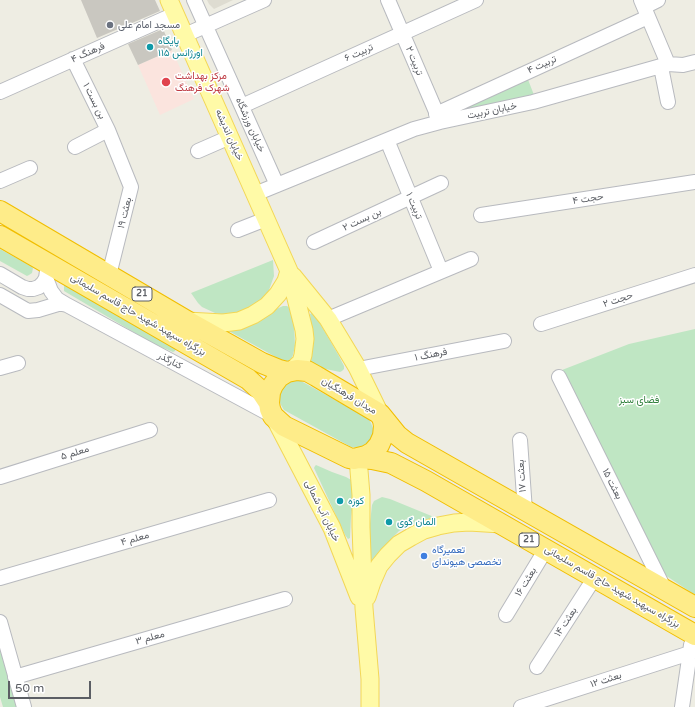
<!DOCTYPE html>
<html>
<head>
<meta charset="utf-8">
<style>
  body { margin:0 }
  #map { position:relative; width:695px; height:707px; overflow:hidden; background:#eeede3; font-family:"Varela Round",sans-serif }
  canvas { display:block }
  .scale { position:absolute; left:8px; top:681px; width:83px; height:18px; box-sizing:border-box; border:2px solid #5b5e64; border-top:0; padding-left:5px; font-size:12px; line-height:14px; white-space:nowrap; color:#5b5e64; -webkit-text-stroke:3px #fff; paint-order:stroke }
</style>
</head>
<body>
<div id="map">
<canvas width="695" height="707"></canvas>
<div class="scale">50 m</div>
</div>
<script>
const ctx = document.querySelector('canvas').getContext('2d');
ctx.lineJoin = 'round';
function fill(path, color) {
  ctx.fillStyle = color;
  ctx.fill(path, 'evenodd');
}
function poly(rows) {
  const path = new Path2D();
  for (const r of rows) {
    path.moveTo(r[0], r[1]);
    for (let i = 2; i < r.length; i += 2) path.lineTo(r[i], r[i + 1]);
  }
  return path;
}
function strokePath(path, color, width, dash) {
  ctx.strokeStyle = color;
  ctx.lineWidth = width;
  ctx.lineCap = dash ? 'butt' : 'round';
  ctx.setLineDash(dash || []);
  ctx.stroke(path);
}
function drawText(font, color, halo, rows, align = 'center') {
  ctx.font = font + ' "Varela Round",Vazirmatn,sans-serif';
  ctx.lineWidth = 3;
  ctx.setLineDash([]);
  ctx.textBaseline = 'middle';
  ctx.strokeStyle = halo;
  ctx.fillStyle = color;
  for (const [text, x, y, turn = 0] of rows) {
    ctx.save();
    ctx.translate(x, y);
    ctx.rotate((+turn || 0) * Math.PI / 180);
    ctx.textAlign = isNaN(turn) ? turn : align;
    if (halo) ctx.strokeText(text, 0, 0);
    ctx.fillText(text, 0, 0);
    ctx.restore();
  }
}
const education = poly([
  [207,0,233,0,214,9,209,4]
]);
const medical = poly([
  [172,50,194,99,160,115,138,65]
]);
const green = poly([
  [527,77,534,95,456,114,455,111],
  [0,249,31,266,33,268,32,273,29,275,27,276,0,261],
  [273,260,274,276,269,290,264,299,247,312,226,315,215,313,202,307,198,303,191,293],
  [64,282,176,348,175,351,173,352,152,343,64,291],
  [283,306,287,306,290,308,294,323,295,346,293,355,291,360,288,363,285,362,225,329,258,322,274,310],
  [312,313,314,313,339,356,344,366,344,369,342,371,340,372,316,367,311,361,312,339,310,314],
  [695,329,695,595,662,573,562,370,629,344],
  [296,381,301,381,368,418,371,423,373,428,373,434,371,439,367,443,363,446,357,448,351,447,284,410,281,405,279,400,279,394,282,389,285,385,290,382],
  [316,465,332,472,346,477,353,481,354,497,351,517,350,538,348,539,345,535,314,468,315,466],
  [382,497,390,499,434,517,407,527,399,531,393,537,372,563,370,562,369,559,370,523,372,505,374,501],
  [0,645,18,707,3,707,0,697]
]);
const building = poly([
  [81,0,155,0,160,11,97,38],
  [163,29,172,50,138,65,128,44]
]);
const minor = poly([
  [194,0,277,185],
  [388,0,440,121],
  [641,0,668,64],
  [644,7,658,0],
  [185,35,264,0],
  [73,59,108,130,75,147],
  [661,67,668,102],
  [0,92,175,14],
  [242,106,476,0],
  [436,114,648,17],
  [108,130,131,187,109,275],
  [387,140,441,271],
  [198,151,230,137],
  [0,181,30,168],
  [255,194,414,129,440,122,533,102,668,64,683,65,695,62],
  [481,215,695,182],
  [238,230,266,219],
  [314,242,441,183],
  [0,274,22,287,28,289,33,289,39,287,43,283,46,278,47,271],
  [46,278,51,291,57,299,67,305,273,416],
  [0,295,28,311,38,310,58,304,62,304,67,305],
  [328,319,471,259],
  [541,324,695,275],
  [0,368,18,363],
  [358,369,504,341],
  [559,377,665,590],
  [520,440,525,511],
  [0,477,150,430],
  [0,578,269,500],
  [506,615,546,549],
  [0,622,24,707],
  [537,667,595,577],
  [15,677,285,599],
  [521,707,690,653],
  [682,707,691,645]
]);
const major = poly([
  [169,0,289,271,304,330,305,339,303,355,301,362,290,372],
  [293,276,328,319,357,367,380,414],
  [187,321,223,323,239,321,253,315,267,306,278,294,286,281,289,271],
  [274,417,332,528,359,597],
  [358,458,361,495,361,527,364,608,370,679,370,707],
  [367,597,372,582,379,566,388,555,399,544,411,537,424,530,438,526,454,523,469,522,501,524]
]);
const highway = poly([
  [0,211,187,321,262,363,279,370,287,372],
  [0,236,248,379,261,391,269,403,270,409,273,416,284,426,349,458,354,459,366,456,373,452,379,445,383,436,384,426,383,420,380,414,316,376,307,371,297,370,287,372,279,377,273,385,270,392,269,403],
  [380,414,397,435,407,443,695,607],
  [358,458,372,459,391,463,426,481,695,635]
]);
const markers = [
  [110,25,4,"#6b7280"],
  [150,47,4,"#0f9aa8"],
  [166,82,5,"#e0444e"],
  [340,501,4,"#0f9aa8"],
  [389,522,4,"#0f9aa8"],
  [424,556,4,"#3f7fe0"]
];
const shields = [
  [142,294,20],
  [529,540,20]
];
const shieldNames = [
  ["21",142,294],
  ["21",529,540]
];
const worshipNames = [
  ["مسجد امام علی",118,25]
];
const cultureNames = [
  ["پایگاه",158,41],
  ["اورژانس ۱۱۵",158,53],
  ["کوزه",348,501],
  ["المان گوی",397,522]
];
const streetNames = [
  ["فرهنگ ۴",88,53,-24],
  ["تربیت ۶",359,53,-24],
  ["تربیت ۲",414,61,67],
  ["تربیت ۴",542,65,-24],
  ["بن بست ۱",94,101,64],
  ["خیابان تربیت",492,111,-12],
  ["خیابان ورزشگاه",250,125,66],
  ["خیابان اندیشه",229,135,66],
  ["حجت ۴",588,199,-9],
  ["تربیت ۱",414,206,67],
  ["بعثت ۱۹",125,213,-76],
  ["بن بست ۲",362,220,-25],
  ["حجت ۲",618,300,-18],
  ["بزرگراه سپهبد شهید حاج قاسم سلیمانی",138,315,30],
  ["فرهنگ ۱",431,355,-11],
  ["کنارگذر",170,361,28],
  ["میدان فرهنگیان",349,396,31],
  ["معلم ۵",75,453,-17],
  ["بعثت ۱۷",522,476,-94],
  ["بعثت ۱۵",612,484,63],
  ["خیابان آب شمالی",322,511,64],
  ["معلم ۴",135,539,-16],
  ["بعثت ۱۶",526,582,-58],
  ["بزرگراه سپهبد شهید حاج قاسم سلیمانی",612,587,30],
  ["بعثت ۱۴",566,622,-57],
  ["معلم ۳",150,638,-16],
  ["بعثت ۱۲",606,680,-18]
];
const healthNames = [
  ["مرکز بهداشت",175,76],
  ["شهرک فرهنگ",175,88]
];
const parkNames = [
  ["فضای سبز",639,400]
];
const shopNames = [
  ["تعمیرگاه",432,550],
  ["تخصصی هیوندای",432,562]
];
fill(education, '#dedcd1');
fill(medical, '#fbe4de');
fill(green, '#bfe6c3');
fill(building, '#c9c7c0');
strokePath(minor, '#b8babf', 16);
strokePath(major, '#f3d756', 19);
strokePath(highway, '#f1be00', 22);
strokePath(minor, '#fff', 14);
strokePath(major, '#fffaa7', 17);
strokePath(highway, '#feec89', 20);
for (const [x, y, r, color] of markers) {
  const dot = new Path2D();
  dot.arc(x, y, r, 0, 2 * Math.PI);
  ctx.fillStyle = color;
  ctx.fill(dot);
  strokePath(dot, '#fff', 1.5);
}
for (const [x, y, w] of shields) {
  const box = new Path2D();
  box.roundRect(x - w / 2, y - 7, w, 14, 3);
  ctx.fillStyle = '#fff';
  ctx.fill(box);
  strokePath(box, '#5b5e64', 1);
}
drawText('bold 9px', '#5b5e64', null, shieldNames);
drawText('10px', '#5b616d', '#fff', worshipNames, 'left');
drawText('10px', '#0d838f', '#fff', cultureNames, 'left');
drawText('10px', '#5b5e64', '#fff', streetNames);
drawText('10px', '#be3a42', '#fff', healthNames, 'left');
drawText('10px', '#33833f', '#fff', parkNames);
drawText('10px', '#366cbe', '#fff', shopNames, 'left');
</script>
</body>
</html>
